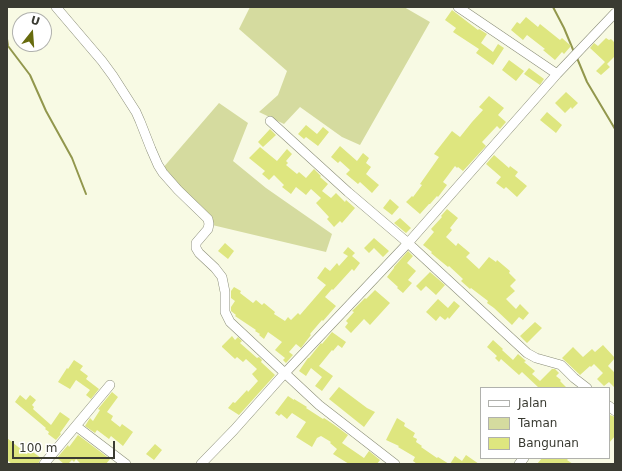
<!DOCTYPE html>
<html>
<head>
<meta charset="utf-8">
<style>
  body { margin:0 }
  #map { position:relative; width:622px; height:471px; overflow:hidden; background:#f8fae4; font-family:"DejaVu Sans",sans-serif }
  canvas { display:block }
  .frame { position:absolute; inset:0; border:8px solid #3a3b32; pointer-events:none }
  .legend { position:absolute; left:480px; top:387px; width:130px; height:72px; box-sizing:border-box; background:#fff; border:1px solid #b0b1ad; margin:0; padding:5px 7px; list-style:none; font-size:12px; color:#3a3b32 }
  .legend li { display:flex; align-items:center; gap:8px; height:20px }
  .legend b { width:20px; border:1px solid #b0b1ad }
  .north { position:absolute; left:12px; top:12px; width:40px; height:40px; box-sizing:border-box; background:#fff; border:1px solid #b0b1ad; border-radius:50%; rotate:17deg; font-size:11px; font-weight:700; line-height:16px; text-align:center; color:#3a3b32 }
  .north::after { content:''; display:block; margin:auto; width:14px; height:18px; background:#676b0e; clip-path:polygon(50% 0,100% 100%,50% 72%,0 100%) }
  .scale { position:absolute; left:12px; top:441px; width:103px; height:18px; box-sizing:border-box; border:2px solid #3a3b32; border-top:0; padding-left:5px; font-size:12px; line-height:14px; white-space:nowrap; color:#3a3b32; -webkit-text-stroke:3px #fff; paint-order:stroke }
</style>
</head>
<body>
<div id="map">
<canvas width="622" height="471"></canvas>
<div class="frame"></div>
<ul class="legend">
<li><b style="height:5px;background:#fff"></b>Jalan</li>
<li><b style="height:11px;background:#d5db9f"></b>Taman</li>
<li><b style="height:11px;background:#dee67f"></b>Bangunan</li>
</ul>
<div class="north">U</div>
<div class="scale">100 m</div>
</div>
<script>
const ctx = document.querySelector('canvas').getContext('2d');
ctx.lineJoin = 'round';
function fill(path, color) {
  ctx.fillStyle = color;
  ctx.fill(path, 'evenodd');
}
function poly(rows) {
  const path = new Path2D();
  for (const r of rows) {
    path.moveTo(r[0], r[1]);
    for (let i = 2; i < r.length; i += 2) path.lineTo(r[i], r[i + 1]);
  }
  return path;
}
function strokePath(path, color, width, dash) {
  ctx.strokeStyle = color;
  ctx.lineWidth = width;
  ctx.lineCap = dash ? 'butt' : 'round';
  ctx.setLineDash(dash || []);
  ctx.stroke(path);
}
const green = poly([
  [250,7,404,7,430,22,360,145,342,137,300,107,284,124,259,112,278,95,287,71,239,29],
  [219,103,248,123,233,161,266,188,332,234,326,252,208,224,162,169]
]);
const stream = poly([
  [553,7,564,28,574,52],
  [7,39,8,46,30,75,46,111,72,158,86,194],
  [577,58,587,82,615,129]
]);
const building = poly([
  [452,10,478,30,479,29,487,34,481,43,493,52,498,44,504,48,493,65,476,53,479,49,453,32,456,28,445,20],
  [526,17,538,27,540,24,560,40,562,38,571,46,564,54,562,52,555,60,543,50,545,49,527,35,523,40,511,30,517,22,520,24],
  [606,38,609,40,611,39,615,43,615,56,607,64,610,67,601,75,596,71,605,62,590,48,594,43,598,46],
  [509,60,524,71,516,81,502,70],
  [529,68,544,79,540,85,524,74],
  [566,92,578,103,572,109,571,107,565,113,555,103],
  [489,96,504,108,498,115,506,122,500,129,497,126,482,142,486,146,463,171,458,167,457,168,455,166,443,182,447,185,438,197,437,196,430,204,429,204,420,214,406,202,412,196,413,197,422,185,420,184,439,157,434,154,452,131,460,137,472,122,483,110,479,107],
  [547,112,562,125,556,133,540,120],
  [306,125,317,134,323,127,329,132,318,146,306,137,304,139,298,134],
  [270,129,276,135,263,147,258,142],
  [340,146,357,161,363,153,369,158,366,163,371,167,366,174,379,185,372,193,360,182,358,184,346,174,350,170,340,161,338,163,331,157],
  [260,147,277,161,287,149,292,154,286,161,288,163,286,165,297,174,299,172,306,178,314,169,321,176,320,177,328,184,322,191,331,198,336,193,345,202,346,200,355,208,342,223,340,221,334,227,327,219,329,217,316,203,321,198,311,189,306,195,296,187,291,194,282,187,284,185,274,175,269,180,262,174,265,171,249,158],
  [494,155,509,168,510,166,518,172,515,176,527,186,517,197,506,187,504,189,496,183,501,177,486,164],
  [390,199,399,207,392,215,383,208],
  [447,209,458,218,450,228,452,230,446,237,456,246,458,243,470,253,466,257,479,269,489,257,496,262,497,260,510,271,509,273,516,280,510,286,515,291,506,299,516,309,520,304,529,313,523,320,519,317,512,325,494,308,487,303,488,301,471,288,470,289,461,281,463,279,449,266,448,267,437,258,431,253,432,252,423,245,434,232,431,229,442,217,441,216],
  [400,218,411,228,406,233,394,223],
  [374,238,389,251,383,257,374,248,369,253,364,248],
  [225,243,234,251,228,259,218,251],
  [348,247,355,253,352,256,360,263,354,271,352,269,333,290,332,289,325,297,336,306,323,321,322,320,310,334,311,335,301,348,296,344,289,352,293,355,286,363,283,360,285,358,275,350,282,342,268,332,264,339,259,335,260,334,255,331,256,330,235,316,236,315,231,311,231,307,235,301,231,298,231,291,234,287,241,291,240,293,253,303,256,300,262,305,264,303,275,312,274,314,285,321,288,317,291,320,298,313,300,315,326,285,317,278,325,267,330,271,337,263,339,266,348,256,343,253],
  [408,251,413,256,407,263,416,271,408,280,412,283,403,293,397,288,398,287,387,277,394,268,394,267],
  [430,272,445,285,436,295,426,286,421,291,416,286],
  [375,290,390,303,370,325,364,319,351,333,345,327,348,323,346,321,354,312,352,311,365,298,366,299],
  [438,299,448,308,454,301,460,306,449,319,448,317,445,320,440,316,436,321,426,312],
  [535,322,542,328,527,343,520,336],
  [332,332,346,342,342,348,338,345,333,351,332,350,319,366,333,376,322,391,315,386,322,377,311,368,306,376,299,371,308,358,309,358,321,343,322,344],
  [232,336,235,340,238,337,242,341,240,343,257,358,259,357,262,360,261,362,275,375,239,415,228,408,233,402,235,403,247,390,248,392,258,381,252,374,257,369,246,359,243,362,237,357,235,359,222,347,222,346],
  [493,340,503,349,502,350,513,360,518,354,526,361,524,362,535,371,532,374,540,381,552,369,555,369,559,373,556,376,561,380,560,381,567,388,539,388,522,372,519,375,501,359,499,362,495,358,497,356,487,347],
  [603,345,615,358,608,366,615,373,615,388,609,382,604,386,597,379,603,373,594,364,591,367,590,366,580,375,562,358,573,347,583,357,592,349,595,352],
  [74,360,83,366,80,370,88,376,86,379,99,389,91,399,86,395,90,390,76,380,70,389,58,382,67,368,68,369],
  [339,387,367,408,375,412,364,427,329,399],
  [112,392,118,397,107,412,113,416,111,420,120,427,122,424,133,432,123,446,111,436,109,439,97,430,95,433,85,426,90,418,93,421,100,410,98,409],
  [20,395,26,400,30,395,36,400,32,405,34,407,33,409,51,425,60,412,70,419,60,433,61,434,56,440,48,434,49,432,45,429,46,428,15,402],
  [288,396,294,400,294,399,307,407,306,408,323,419,324,418,333,424,348,435,342,443,364,458,369,451,380,460,377,464,349,464,333,454,337,449,330,443,331,442,321,436,317,438,312,447,296,437,306,422,292,413,287,419,281,414,279,416,275,413],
  [610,415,615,417,615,436,609,443,609,417],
  [397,418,405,423,404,426,415,433,413,437,417,439,416,442,422,446,421,447,437,458,438,457,449,464,417,464,413,461,415,457,398,447,399,446,386,440],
  [78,435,110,459,106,464,81,464,76,459,74,462,72,460,68,464,64,464,57,458,68,445,69,447],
  [7,438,27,454,30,450,41,458,38,464,12,464,7,460],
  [155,444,162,450,154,460,146,454],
  [466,455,479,464,450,464,455,456,462,461],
  [542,458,569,458,567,460,573,464,537,464]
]);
const minor = poly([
  [56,7,102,61,113,76,136,112,140,121,151,149,158,165,163,173,178,190,208,219,209,224,208,229,196,243,196,248,199,253,215,268,222,277,225,292,225,312,230,322,319,405,395,464],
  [458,7,557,74],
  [270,121,348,192,408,243,527,353,536,358,561,365,574,378,587,388],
  [609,406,615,411],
  [76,426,126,464],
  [44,464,110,385],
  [201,464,234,430,284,374,408,243,557,74,615,13],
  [519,464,524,458]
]);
fill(green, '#d5db9f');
strokePath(stream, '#92974d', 2);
fill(building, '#dee67f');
strokePath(minor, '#8a8d78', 10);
strokePath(minor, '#fff', 9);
</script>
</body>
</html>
